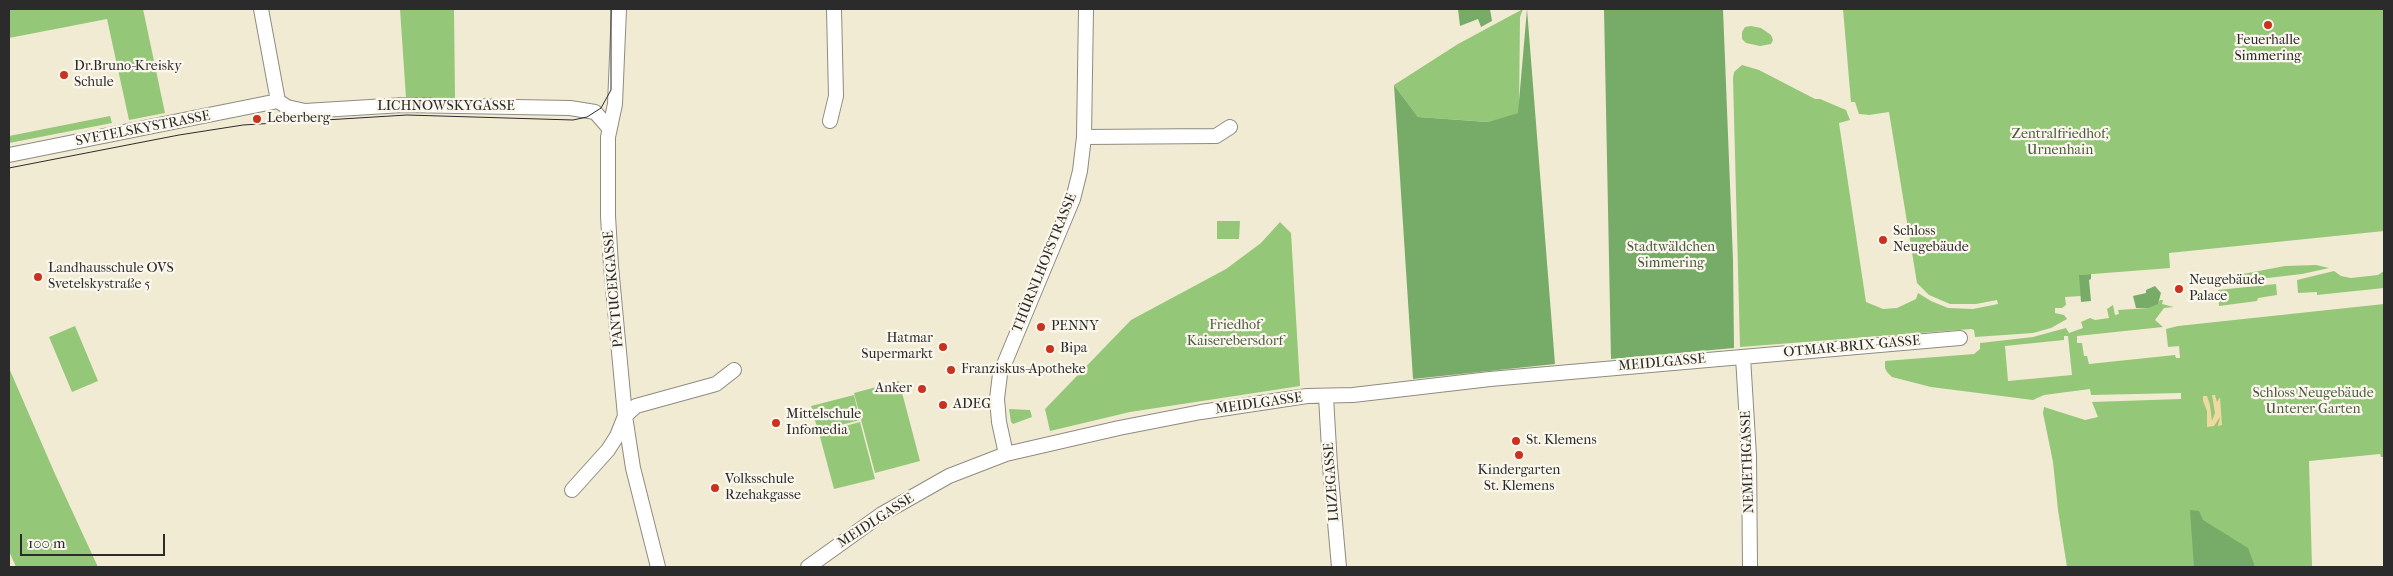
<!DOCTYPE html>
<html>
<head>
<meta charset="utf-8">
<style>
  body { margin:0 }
  #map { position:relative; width:2393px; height:576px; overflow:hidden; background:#f2ebd4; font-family:"IM FELL French Canon",serif }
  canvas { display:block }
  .frame { position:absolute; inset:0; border:10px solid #2b2b2b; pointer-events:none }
  .scale { position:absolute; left:20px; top:534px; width:145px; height:22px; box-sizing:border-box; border:2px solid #2b2b2b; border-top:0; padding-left:6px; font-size:15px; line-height:18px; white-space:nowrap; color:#2b2b2b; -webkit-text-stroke:4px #fbf7ec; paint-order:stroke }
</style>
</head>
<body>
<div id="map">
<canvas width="2393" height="576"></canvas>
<div class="frame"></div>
<div class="scale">100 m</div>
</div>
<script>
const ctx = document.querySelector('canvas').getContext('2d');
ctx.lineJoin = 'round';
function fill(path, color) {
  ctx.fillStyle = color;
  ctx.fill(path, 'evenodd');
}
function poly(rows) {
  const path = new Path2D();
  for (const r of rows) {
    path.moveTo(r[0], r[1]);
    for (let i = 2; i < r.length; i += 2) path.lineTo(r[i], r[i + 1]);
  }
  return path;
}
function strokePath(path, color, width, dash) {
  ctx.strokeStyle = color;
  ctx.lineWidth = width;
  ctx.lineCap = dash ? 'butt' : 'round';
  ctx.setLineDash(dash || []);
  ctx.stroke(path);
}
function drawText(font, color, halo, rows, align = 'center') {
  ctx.font = font + ' "IM FELL French Canon",serif';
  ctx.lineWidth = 4.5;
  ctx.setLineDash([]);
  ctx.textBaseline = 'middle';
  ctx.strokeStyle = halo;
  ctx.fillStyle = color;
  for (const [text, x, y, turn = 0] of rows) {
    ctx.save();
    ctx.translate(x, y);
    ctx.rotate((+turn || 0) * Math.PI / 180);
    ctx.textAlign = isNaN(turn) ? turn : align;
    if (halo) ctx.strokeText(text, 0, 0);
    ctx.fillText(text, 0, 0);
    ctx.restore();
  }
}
const green = poly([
  [9,9,143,9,165,113,129,120,107,19,9,38],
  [400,9,454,9,455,98,406,98],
  [1523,9,1520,17,1519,113,1489,122,1418,117,1394,85,1458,44],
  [1843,9,2384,9,2384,231,2169,253,2170,268,2080,275,2081,296,2065,297,2066,305,2062,308,2055,308,2055,313,2064,315,2067,319,2051,328,2033,333,1975,337,1974,330,1971,329,1740,347,1733,78,1734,72,1742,65,1759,70,1815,99,1820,99,1846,110,1850,120,1839,123,1866,302,1883,309,1897,308,1916,299,1918,293,1931,301,1948,308,1973,309,1998,304,1997,300,1976,304,1950,304,1929,295,1917,283,1889,112,1869,115,1859,114,1855,102,1851,102],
  [1751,26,1761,28,1771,35,1773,40,1771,44,1760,46,1746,43,1742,39,1742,32,1745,27],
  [110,116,112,123,9,143,9,136],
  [1217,221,1240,221,1239,239,1217,239],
  [1280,222,1291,233,1300,386,1130,412,1050,431,1045,409,1131,320,1226,269,1261,243],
  [2316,265,2329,268,2302,274,2215,284,2211,280,2285,266],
  [2334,271,2341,276,2351,278,2378,275,2384,271,2384,288,2317,295,2317,292,2298,293,2297,280],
  [2276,284,2277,295,2258,298,2257,301,2219,306,2218,290],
  [2160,300,2163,300,2162,304,2174,307,2164,308,2155,320,2163,327,2077,336,2077,343,2082,343,2084,356,2087,356,2089,364,2175,355,2176,358,2180,358,2179,346,2168,347,2166,329,2178,326,2384,304,2384,457,2381,457,2380,454,2309,461,2312,567,2067,567,2058,510,2053,462,2043,413,2044,407,2085,420,2098,417,2092,402,2181,399,2181,393,2091,395,2090,389,2044,395,2033,400,1931,387,1892,377,1887,372,1885,368,1885,361,1974,354,1980,349,1980,343,2033,337,2066,328,2069,333,2083,328,2081,322,2090,318,2095,320,2109,318,2107,309,2113,305,2115,315,2119,314,2118,310,2149,308,2157,304],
  [2064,336,2068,336,2072,375,2008,381,2005,346,2064,340],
  [75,326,98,381,72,392,49,337],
  [9,368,55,474,98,567,16,567,9,551],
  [899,381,920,461,875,473,854,393],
  [854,395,860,420,818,431,811,406],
  [1009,409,1030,410,1032,417,1013,424,1011,422],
  [860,422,875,479,834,489,819,433]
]);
const forest = poly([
  [1458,9,1490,9,1492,21,1481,27,1478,19,1460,26],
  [1527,9,1555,364,1413,379,1394,85,1418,117,1488,122,1518,113],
  [1604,9,1723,9,1733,260,1734,348,1611,359],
  [2091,274,2091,279,2089,280,2091,301,2081,302,2079,275],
  [2155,286,2161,293,2158,304,2149,308,2136,308,2133,296,2146,293,2146,290],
  [2190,510,2199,511,2203,520,2248,548,2255,567,2194,567]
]);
const sand = poly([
  [2212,395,2215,395,2217,402,2220,397,2222,425,2218,426,2220,417,2214,426,2207,427,2207,411,2203,401,2203,396,2207,396,2210,405,2212,421,2215,413]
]);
const minor = poly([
  [261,9,278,101],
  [619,9,615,104,608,137,608,216,611,266,625,416,633,468,658,567],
  [278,101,287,107,305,111,403,105,570,108,595,112,609,128],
  [830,121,836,96,834,9],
  [1084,137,1216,136,1230,127],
  [9,155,278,101],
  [1743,357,1749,456,1750,567],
  [1326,397,1330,466,1339,567],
  [1006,454,999,422,997,399,1000,374,1073,199,1080,171,1084,137,1086,9],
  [572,490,608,450,617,436,625,416,636,406,716,384,734,370],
  [808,567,882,514,949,476,1006,454,1119,428,1201,412,1307,396,1353,395,1490,379,1960,338]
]);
const tram = poly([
  [9,168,179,135,243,125,407,115,573,120,587,117,601,108,611,90,611,9]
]);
const markers = [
  [2268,25,5,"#c8321e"],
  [64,75,5,"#c8321e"],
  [257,119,5,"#c8321e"],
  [1883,240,5,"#c8321e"],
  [38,277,5,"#c8321e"],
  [2179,289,5,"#c8321e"],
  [1041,327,5,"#c8321e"],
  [943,347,5,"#c8321e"],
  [1050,349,5,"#c8321e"],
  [951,370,5,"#c8321e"],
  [922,389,5,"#c8321e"],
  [943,405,5,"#c8321e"],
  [776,423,5,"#c8321e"],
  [1516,441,5,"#c8321e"],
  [1519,455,5,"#c8321e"],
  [715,488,5,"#c8321e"]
];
const poiNames = [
  ["Feuerhalle",2268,41,"center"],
  ["Simmering",2268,57,"center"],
  ["Dr.Bruno-Kreisky",74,67],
  ["Schule",74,83],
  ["Leberberg",267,119],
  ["Schloss",1893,232],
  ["Neugebäude",1893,248],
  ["Landhausschule OVS",48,269],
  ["Svetelskystraße 5",48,285],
  ["Neugebäude",2189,281],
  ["Palace",2189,297],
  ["PENNY",1051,327],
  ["Hatmar",933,339,"right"],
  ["Supermarkt",933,355,"right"],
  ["Bipa",1060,349],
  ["Franziskus-Apotheke",961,370],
  ["Anker",912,389,"right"],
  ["ADEG",953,405],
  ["Mittelschule",786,415],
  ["Infomedia",786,431],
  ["St. Klemens",1526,441],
  ["Kindergarten",1519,471,"center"],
  ["St. Klemens",1519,487,"center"],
  ["Volksschule",725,480],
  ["Rzehakgasse",725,496]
];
const streetNames = [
  ["LICHNOWSKYGASSE",446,107],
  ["SVETELSKYSTRASSE",143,129,-11],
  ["THÜRNLHOFSTRASSE",1045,263,-68],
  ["PANTUCEKGASSE",614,289,-95],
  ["OTMAR-BRIX-GASSE",1852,347,-5],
  ["MEIDLGASSE",1662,363,-5],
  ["MEIDLGASSE",1259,404,-8],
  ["NEMETHGASSE",1748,462,-92],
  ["LUZEGASSE",1332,482,-94],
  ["MEIDLGASSE",876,521,-33]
];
const parkNames = [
  ["Zentralfriedhof,",2060,135],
  ["Urnenhain",2060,151],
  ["Stadtwäldchen",1671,248],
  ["Simmering",1671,264],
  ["Friedhof",1235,326],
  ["Kaiserebersdorf",1235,342],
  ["Schloss Neugebäude",2313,394],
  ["Unterer Garten",2313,410]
];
fill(green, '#94c778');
fill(forest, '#77ac68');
fill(sand, '#eeda9e');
strokePath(minor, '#8e8b80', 16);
strokePath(minor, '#fff', 14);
strokePath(tram, '#2b2b2b', 1);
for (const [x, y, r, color] of markers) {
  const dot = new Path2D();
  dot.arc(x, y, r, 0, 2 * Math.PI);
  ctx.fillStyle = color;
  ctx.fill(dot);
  strokePath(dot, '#fbf7ec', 2);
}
drawText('14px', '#2b2b2b', '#fbf7ec', poiNames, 'left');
drawText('14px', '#2b2b2b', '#fbf7ec', streetNames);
drawText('14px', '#4a5a42', '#fbf7ec', parkNames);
</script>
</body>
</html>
